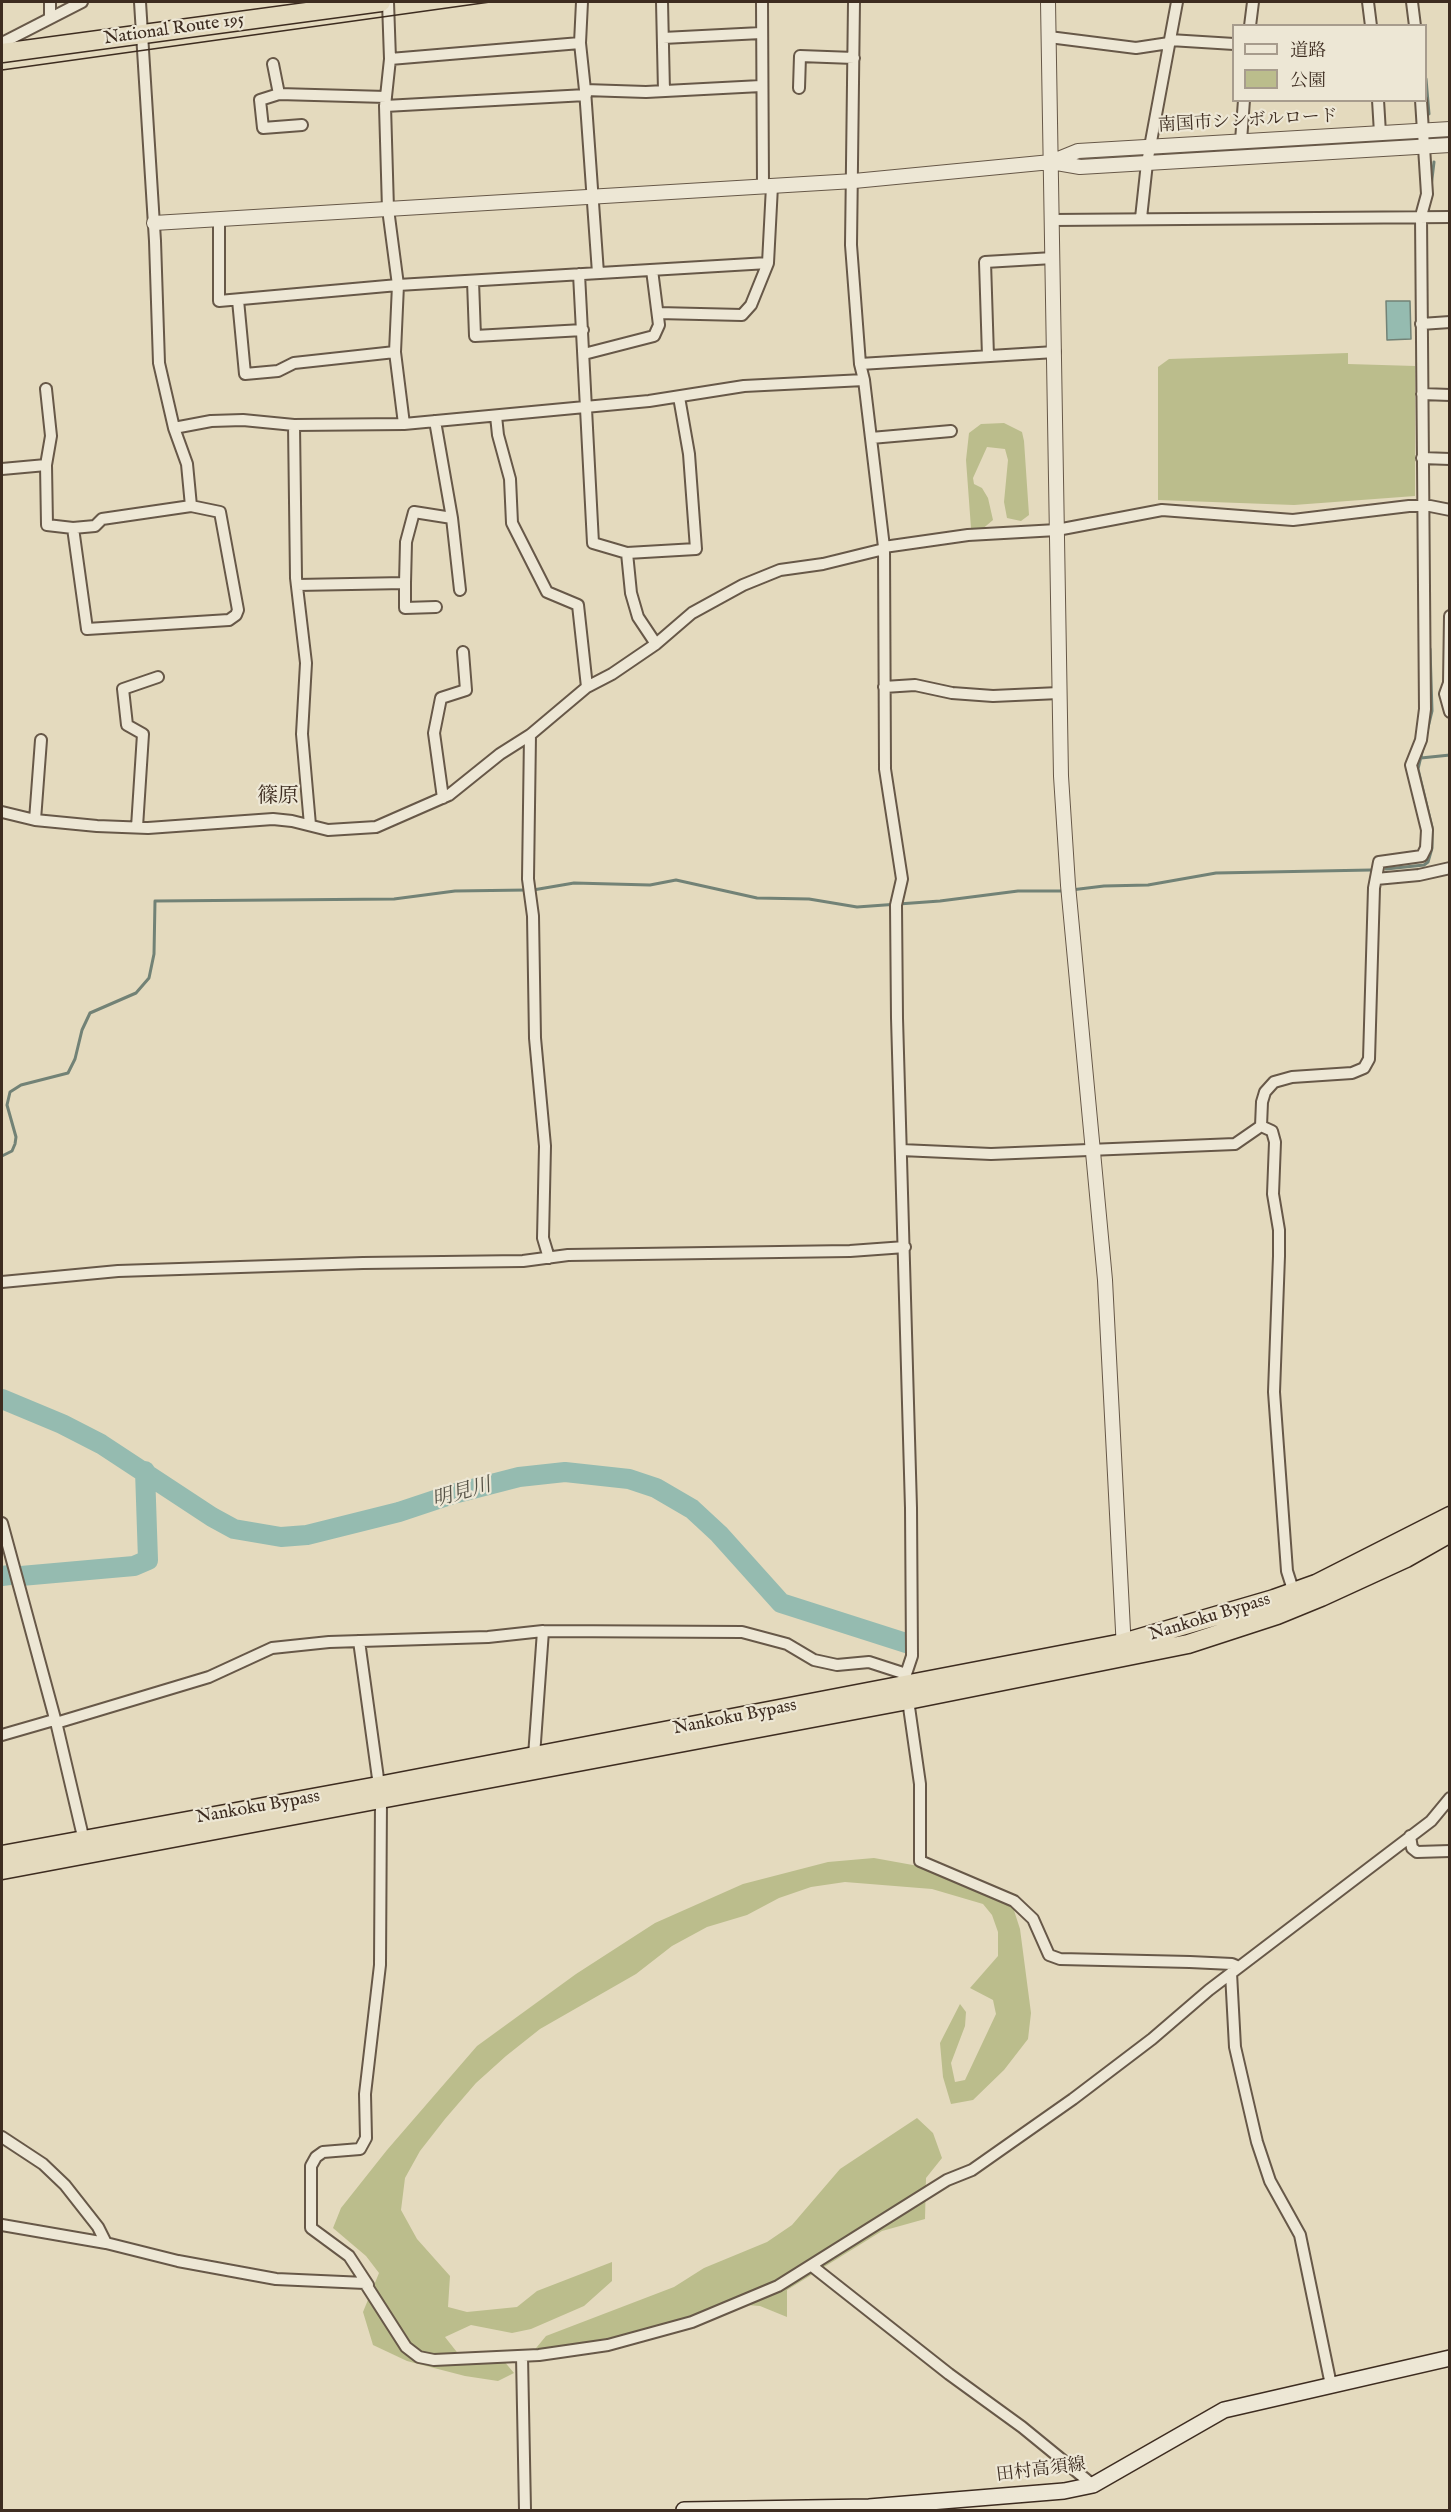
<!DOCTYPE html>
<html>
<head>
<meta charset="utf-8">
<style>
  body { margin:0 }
  #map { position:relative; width:1451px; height:2512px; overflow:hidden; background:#e4dabe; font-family:"IM FELL English","Noto Serif JP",serif }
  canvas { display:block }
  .frame { position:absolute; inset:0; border:3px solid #3d2c20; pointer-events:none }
  .legend { position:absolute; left:1232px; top:24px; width:195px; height:78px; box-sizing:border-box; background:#ede7d5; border:2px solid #a79c8d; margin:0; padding:8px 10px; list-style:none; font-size:18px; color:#3d2c20 }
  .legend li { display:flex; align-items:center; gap:12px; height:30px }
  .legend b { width:30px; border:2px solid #a79c8d }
</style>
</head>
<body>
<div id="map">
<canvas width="1451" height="2512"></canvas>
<div class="frame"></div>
<ul class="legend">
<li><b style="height:8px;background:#ede7d5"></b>道路</li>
<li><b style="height:16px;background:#bbbd8c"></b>公園</li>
</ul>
</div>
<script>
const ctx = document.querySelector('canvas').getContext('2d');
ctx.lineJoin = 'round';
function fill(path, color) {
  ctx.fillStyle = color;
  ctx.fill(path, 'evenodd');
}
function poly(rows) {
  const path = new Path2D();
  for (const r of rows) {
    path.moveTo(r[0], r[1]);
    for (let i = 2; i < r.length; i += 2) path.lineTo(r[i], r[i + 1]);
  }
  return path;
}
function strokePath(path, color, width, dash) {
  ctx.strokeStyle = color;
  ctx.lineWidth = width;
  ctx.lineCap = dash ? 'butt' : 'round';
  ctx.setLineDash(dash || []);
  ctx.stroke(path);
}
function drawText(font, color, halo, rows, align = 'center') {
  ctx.font = font + ' "IM FELL English","Noto Serif JP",serif';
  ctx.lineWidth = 4.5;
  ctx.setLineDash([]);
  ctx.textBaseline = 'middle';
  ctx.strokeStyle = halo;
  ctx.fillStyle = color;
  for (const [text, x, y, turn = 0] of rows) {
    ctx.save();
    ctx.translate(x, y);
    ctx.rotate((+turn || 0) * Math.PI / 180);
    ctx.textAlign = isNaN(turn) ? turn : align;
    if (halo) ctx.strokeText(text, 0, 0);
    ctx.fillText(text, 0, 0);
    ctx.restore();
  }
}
const green = poly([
  [1348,353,1348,364,1415,366,1415,496,1294,505,1158,500,1158,367,1169,359],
  [1004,423,1022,432,1024,441,1029,515,1021,521,1007,518,1004,502,1008,460,1005,449,987,447,973,478,974,484,982,488,988,498,993,520,980,531,971,528,966,460,969,433,981,424],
  [874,1858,957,1873,990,1884,1010,1898,1020,1929,1031,2013,1028,2039,1004,2070,973,2100,951,2104,943,2077,940,2043,960,2004,966,2012,965,2026,951,2063,955,2082,965,2080,996,2014,993,2000,970,1988,998,1956,998,1932,992,1915,983,1904,932,1889,845,1882,811,1887,779,1898,747,1915,707,1927,672,1946,636,1974,540,2029,506,2056,476,2083,445,2119,420,2151,405,2178,401,2210,417,2239,450,2276,448,2307,467,2312,517,2307,537,2291,612,2262,612,2281,584,2306,531,2329,512,2333,471,2325,445,2337,460,2356,503,2360,514,2373,498,2381,465,2376,407,2361,373,2345,363,2312,379,2273,366,2256,333,2228,341,2208,387,2150,477,2046,576,1974,655,1923,743,1884,828,1862],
  [917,2118,933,2133,942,2158,926,2178,925,2219,882,2231,787,2290,787,2317,760,2306,734,2304,618,2346,580,2355,547,2357,532,2353,546,2336,674,2287,704,2268,767,2242,792,2225,840,2169]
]);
const water = poly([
  [1386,301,1410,301,1411,339,1387,340,1386,301]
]);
const stream = poly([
  [1426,79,1429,114],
  [1431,187,1434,162],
  [1421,758,1450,755],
  [1386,869,1424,865,1428,862,1432,848,1432,827,1418,769,1432,711,1430,649],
  [533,890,574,883,650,885,676,880,757,898,809,899,857,907,940,901,1018,891,1065,891],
  [1071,890,1104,886,1148,885,1216,873,1371,870],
  [2,1156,12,1151,15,1144,16,1137,7,1105,10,1092,21,1085,68,1073,75,1059,82,1030,90,1013,136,993,149,978,154,954,155,901,394,899,455,891,527,890]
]);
const river = poly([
  [2,1399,62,1424,101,1444,212,1517,234,1529,281,1537,307,1535,399,1512,453,1494,519,1477,565,1472,629,1479,656,1488,692,1509,719,1534,781,1603,906,1643],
  [2,1576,10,1575],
  [21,1576,134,1566,148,1560,145,1471]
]);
const minor = poly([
  [50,2,50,16],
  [140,2,155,241,159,363,174,428,187,464,191,506,102,519,95,526,73,528,87,629,229,620,236,615,238,610,220,512,191,506],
  [388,2,390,59,385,106,388,209,398,285,395,352,404,424],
  [582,2,580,43,585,90,646,92,761,86],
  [662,2,664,91],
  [762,2,763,186],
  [854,2,851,245,860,364,864,380,884,547,885,769,902,879,896,905,897,1018,911,1508,912,1656,906,1674,906,1686,920,1784,920,1861,1014,1901,1033,1919,1049,1955,1060,1959,1190,1962,1232,1964,1239,1967],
  [1368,2,1371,26],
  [1412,2,1415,26],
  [1250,26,1253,2],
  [1049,37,1136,48,1169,43],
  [663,38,761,33],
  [1170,40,1234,44],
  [2,43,82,2],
  [390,59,580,43],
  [273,64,279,94],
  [799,88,800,56,854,58],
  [585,90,598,273],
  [1378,100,1380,133],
  [385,106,586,95],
  [302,125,263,128,260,100,279,94,386,97],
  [1241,141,1244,100],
  [1141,218,1147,163,1177,2],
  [219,219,219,301,398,285,768,263],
  [1052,220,1450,217],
  [579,274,593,543,627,553],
  [473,281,475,336,583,330],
  [238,300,245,374,278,371,294,363,395,352],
  [658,313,742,315,751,305,768,263,772,186],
  [1421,324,1450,322],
  [584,354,654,336,659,325,652,270],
  [988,356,985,262,1053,258],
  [860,364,1055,352],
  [1422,394,1450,395],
  [496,416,498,435,510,479,512,523,547,592,578,605,587,687],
  [294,425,296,578,306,663,302,734,310,825],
  [174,428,211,421,243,420,294,425,404,424,649,401,744,386,864,380],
  [871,438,951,431],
  [1422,458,1450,459],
  [46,465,51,436,46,389],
  [2,469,46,465,47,525,73,528],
  [452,518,460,590],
  [884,547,968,535,1057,530,1162,510,1293,520,1409,506,1430,506,1450,510],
  [405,583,405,608,436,607],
  [297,585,405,583,406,542,414,512,452,518,435,421],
  [1450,616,1449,683,1445,694,1450,712],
  [656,644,638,617,631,593,627,553,696,549,689,454,679,397],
  [884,687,915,685,952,693,993,696,1059,693],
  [530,735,528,879,533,916,535,1038,545,1146,543,1238,549,1258],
  [443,798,434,733,441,698,466,690,463,652],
  [2,812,35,820,97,826,148,828,273,819,292,821,328,830,376,827,449,795,500,754,530,735,587,687,612,674,656,644,692,613,743,585,780,570,823,564,884,549],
  [35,820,41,740],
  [137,827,143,734,127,725,123,689,158,677],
  [1376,879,1419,875,1450,868],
  [1261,1126,1262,1102,1265,1092,1274,1082,1292,1077,1352,1073,1364,1068,1369,1059,1374,888,1379,862,1422,856,1426,848,1427,830,1411,765,1421,740,1425,709,1421,216,1427,194,1421,100],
  [1261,1126,1272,1131,1275,1142,1273,1194,1279,1230,1279,1256,1274,1392,1287,1571,1295,1596],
  [901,1150,991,1154,1235,1144,1261,1126],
  [2,1282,118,1271,363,1263,523,1261,568,1255,850,1251,905,1247],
  [2,1523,57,1726,85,1845],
  [359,1641,381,1800,380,1965,365,2094,366,2138,360,2149,323,2152,316,2157,311,2166,311,2228,349,2256,368,2285],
  [56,1723,209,1677,272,1648,329,1642,488,1637,543,1631,742,1632,787,1644,814,1660,837,1665,869,1662,906,1674],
  [2,1735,54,1720],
  [534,1756,543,1631],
  [1410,1836,1412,1848,1417,1852,1450,1851],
  [1231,1973,1235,2047,1257,2142,1270,2181,1300,2235,1331,2385],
  [2,2137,43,2164,65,2185,98,2227,106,2243],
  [2,2225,106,2243,178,2261,276,2279,365,2283,406,2347,419,2357,434,2360,539,2355,608,2345,692,2322,778,2286,947,2180,972,2170,1073,2099,1152,2039,1209,1990,1431,1821,1450,1798],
  [812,2266,949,2374,1022,2427,1093,2485],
  [522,2356,525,2510]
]);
const tertiary = poly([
  [1048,2,1061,776,1068,885,1105,1280,1124,1650],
  [1051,162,1078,151,1450,129],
  [154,223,854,181,1051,162,1080,167,1450,145]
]);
const secondary = poly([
  [684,2510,869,2507,1064,2491,1093,2485,1224,2410,1450,2358]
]);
const trunk = poly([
  [2,53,381,2],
  [2,1855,378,1786,1123,1643,1274,1599,1316,1584,1450,1516],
  [2,1870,908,1700,1188,1644,1277,1615,1321,1597,1406,1558,1450,1533]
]);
const tram = poly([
  [2,70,490,2]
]);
const streetNames = [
  ["National Route 195",174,30,-8],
  ["南国市シンボルロード",1248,122,-3],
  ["Nankoku Bypass",1210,1618,-17],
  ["Nankoku Bypass",735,1718,-11],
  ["Nankoku Bypass",258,1808,-10],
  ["田村高須線",1041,2471,-7]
];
const waterNames = [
  ["明見川",462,1494,-16]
];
const quarterNames = [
  ["篠原",278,798]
];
fill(green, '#bbbd8c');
fill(water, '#95bbb0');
strokePath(water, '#728276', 1.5);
strokePath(stream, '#728276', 3);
strokePath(river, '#95bbb0', 20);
strokePath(minor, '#675848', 14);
strokePath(tertiary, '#675848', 16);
strokePath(secondary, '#3d2c20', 18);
strokePath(trunk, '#3d2c20', 21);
strokePath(minor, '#ede7d5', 10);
strokePath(tertiary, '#ede7d5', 14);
strokePath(secondary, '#ede7d5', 15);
strokePath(trunk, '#e4dabe', 18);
strokePath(tram, '#3d2c20', 1.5);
drawText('18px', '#3d2c20', '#ede7d5', streetNames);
drawText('italic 20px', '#535044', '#ede7d5', waterNames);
drawText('21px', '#3d2c20', '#ede7d5', quarterNames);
</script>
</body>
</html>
